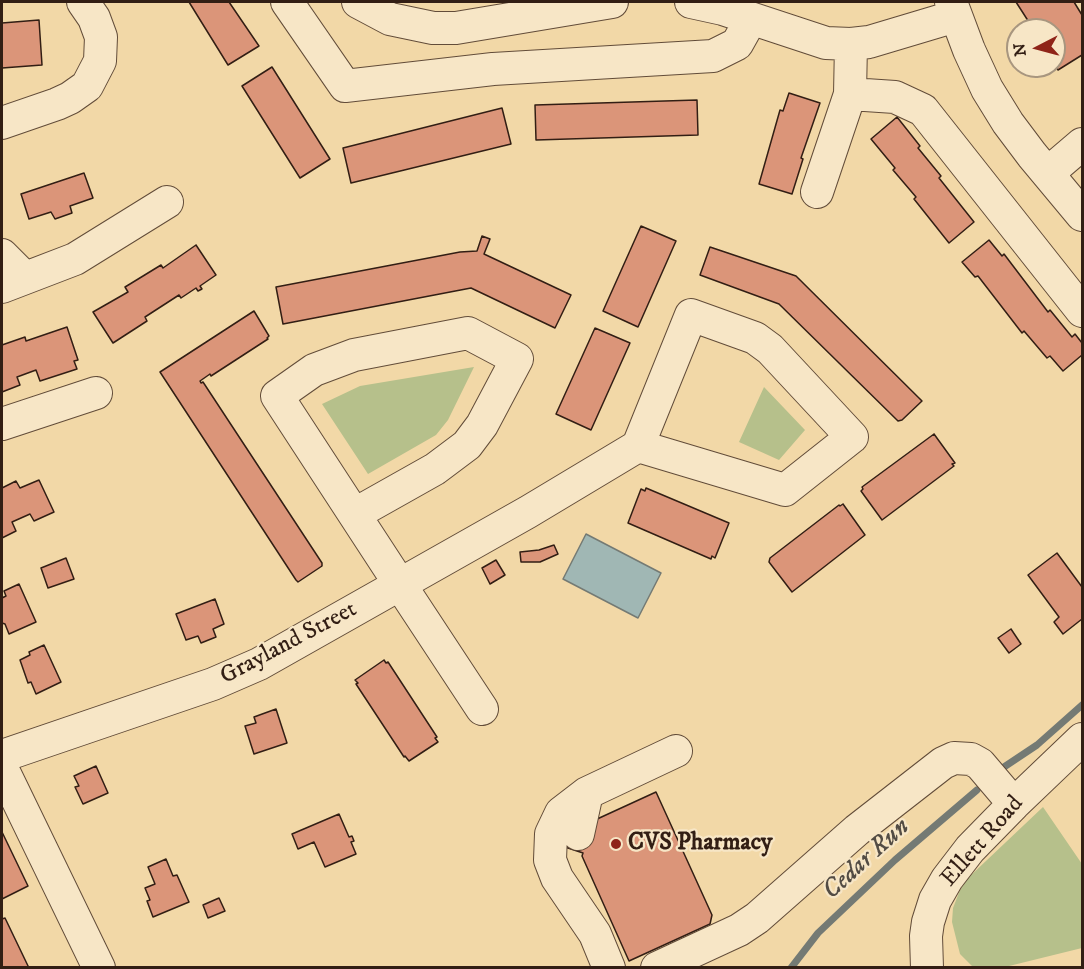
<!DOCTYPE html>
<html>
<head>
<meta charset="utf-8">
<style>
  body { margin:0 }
  #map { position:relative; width:1084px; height:969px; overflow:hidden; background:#f2d8a7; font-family:"IM FELL DW Pica",serif }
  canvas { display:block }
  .frame { position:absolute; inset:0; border:3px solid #321e14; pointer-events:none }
  .north { position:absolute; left:1006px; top:18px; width:60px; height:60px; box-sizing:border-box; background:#f7e6c6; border:2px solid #a8967f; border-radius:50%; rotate:264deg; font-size:16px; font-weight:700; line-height:24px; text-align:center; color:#321e14 }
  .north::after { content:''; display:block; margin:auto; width:21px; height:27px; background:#8f2418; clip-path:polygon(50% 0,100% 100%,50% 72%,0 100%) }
</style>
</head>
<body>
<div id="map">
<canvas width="1084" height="969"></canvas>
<div class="frame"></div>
<div class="north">N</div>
</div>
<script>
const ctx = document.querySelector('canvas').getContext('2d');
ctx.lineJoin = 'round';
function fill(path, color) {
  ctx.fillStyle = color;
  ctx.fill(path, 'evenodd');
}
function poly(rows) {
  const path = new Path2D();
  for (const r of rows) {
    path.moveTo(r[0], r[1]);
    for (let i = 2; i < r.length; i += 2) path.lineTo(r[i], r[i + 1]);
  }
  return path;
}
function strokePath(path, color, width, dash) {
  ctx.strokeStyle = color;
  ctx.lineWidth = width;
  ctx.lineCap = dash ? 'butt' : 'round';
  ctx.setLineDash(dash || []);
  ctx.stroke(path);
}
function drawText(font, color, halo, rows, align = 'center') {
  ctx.font = font + ' "IM FELL DW Pica",serif';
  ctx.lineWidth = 4.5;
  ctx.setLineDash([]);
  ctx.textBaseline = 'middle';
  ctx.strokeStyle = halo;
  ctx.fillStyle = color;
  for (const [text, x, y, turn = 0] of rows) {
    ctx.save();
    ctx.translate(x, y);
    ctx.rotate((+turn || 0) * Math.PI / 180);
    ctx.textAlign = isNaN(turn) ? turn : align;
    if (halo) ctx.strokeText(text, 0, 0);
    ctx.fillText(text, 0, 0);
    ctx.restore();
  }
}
const green = poly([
  [474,367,448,420,436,435,368,474,322,404,360,386],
  [764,387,805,430,779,460,739,442],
  [1043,807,1082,864,1082,948,1005,967,973,967,960,954,952,922,953,908,960,890,968,878]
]);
const water = poly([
  [586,534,661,573,638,618,563,579,586,534]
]);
const stream = poly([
  [1004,767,1037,745,1082,705],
  [791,968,818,933,895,860,977,790]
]);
const building = poly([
  [189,2,229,2,259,46,228,65,189,2],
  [1016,2,1074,2,1082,15,1082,55,1058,70,1054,63,1054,30,1034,30,1016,2],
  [39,20,42,65,2,68,2,23,39,20],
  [272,67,330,159,300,178,242,86,272,67],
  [789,93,820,103,801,158,803,159,792,194,759,184,780,110,783,111,789,93],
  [697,100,698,135,536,140,535,105,697,100],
  [502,108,511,144,351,183,343,148,502,108],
  [897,117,920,146,918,148,941,176,939,178,974,222,949,243,914,199,916,197,893,170,895,168,871,139,897,117],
  [84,173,93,198,70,206,72,213,55,219,51,212,29,219,21,194,84,173],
  [641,226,676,241,638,327,603,311,641,226],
  [482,236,490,239,484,254,571,295,555,328,471,288,283,324,276,287,460,252,477,251,482,236],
  [989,240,1002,256,1004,254,1048,312,1050,310,1072,337,1075,334,1082,343,1082,355,1063,371,1050,356,1047,358,1024,331,1022,333,978,276,975,277,962,262,989,240],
  [196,245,216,275,200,286,202,289,198,291,196,288,181,298,179,295,145,317,147,321,113,343,93,312,128,292,125,287,130,284,161,265,163,268,196,245],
  [710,247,796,276,922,401,902,420,898,421,779,304,700,275,710,247],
  [254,311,269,336,267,338,268,339,211,376,210,374,200,381,201,383,203,382,322,563,322,566,298,582,296,580,160,372,254,311],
  [67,327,78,360,74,361,77,369,40,381,36,370,17,377,20,385,2,392,2,345,25,337,26,341,67,327],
  [595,328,630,343,591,430,556,414,595,328],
  [934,434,955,463,952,464,954,466,882,520,861,491,863,489,862,487,934,434],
  [39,480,54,512,34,521,30,514,12,522,16,531,2,538,2,488,16,481,20,488,39,480],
  [646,488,729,523,715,558,712,556,711,559,628,523,641,489,645,491,646,488],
  [843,504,865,535,792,592,769,562,770,558,839,505,840,506,843,504],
  [554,545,558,554,540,562,521,562,520,552,539,550,554,545],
  [1057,553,1082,587,1082,619,1063,634,1054,622,1059,617,1028,575,1057,553],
  [66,558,74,579,48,588,41,568,66,558],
  [496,560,505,575,490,584,482,568,496,560],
  [19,584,36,622,9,634,5,624,2,623,2,598,6,596,4,591,19,584],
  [215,599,224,624,213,629,216,637,201,643,198,636,186,640,176,614,215,599],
  [1011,629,1021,644,1009,653,998,638,1011,629],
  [44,645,61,682,36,694,31,682,28,683,20,660,30,655,29,652,44,645],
  [384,660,386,663,388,662,437,737,435,738,438,742,409,761,405,756,404,757,356,684,358,683,355,680,384,660],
  [276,709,287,743,254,754,245,726,256,723,254,717,276,709],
  [96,766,108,793,83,804,75,787,79,786,74,776,96,766],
  [656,792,712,915,710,924,629,961,582,856,583,853,565,847,571,831,656,792],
  [339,814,349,837,352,836,354,841,351,842,356,854,325,867,314,842,298,849,292,834,339,814],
  [2,832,28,886,2,899,2,832],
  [166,859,173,876,177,875,189,902,153,917,147,901,150,900,145,888,155,884,148,867,166,859],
  [219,898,225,911,208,918,203,905,219,898],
  [5,918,29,968,2,968,2,919,5,918]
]);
const minor = poly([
  [287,2,345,86,493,69,713,56,737,44,751,19],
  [358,2,390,19,433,28,456,28,612,2],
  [691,2,723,9,826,43,851,44,869,42,956,16],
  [951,2,969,50,987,89,1008,123,1032,155,1082,215],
  [850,94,895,97,923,110,1082,311],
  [2,123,57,104,70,98,87,86,100,61,101,37,94,18,83,2],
  [1048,173,1082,144],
  [817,192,850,94,851,44],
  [2,255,25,278],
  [2,287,75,259,167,202],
  [2,424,96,393],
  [355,514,435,469,467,445,482,425,517,359,468,333,354,355,314,370,277,396,399,583,482,709],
  [2,756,213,684,259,664,528,512,638,446,691,315,755,338,770,349,852,437,785,490,638,446],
  [2,768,99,968],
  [578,834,587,793],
  [609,968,595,934,557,878,550,860,551,834,561,813,587,793,676,751],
  [657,968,739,930,757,918,857,830,943,763,954,758,971,759,980,764,1014,804],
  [927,968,926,936,928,922,935,900,947,879,970,849,1014,804,1082,739]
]);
const markers = [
  [616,844,6,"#8f2418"]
];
const streetNames = [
  ["Grayland Street",289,644,-28],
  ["Ellett Road",983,842,-49]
];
const poiNames = [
  ["CVS Pharmacy",628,844]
];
const waterNames = [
  ["Cedar Run",867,860,-42]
];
fill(green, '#b6c08b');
fill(water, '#a0b7b4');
strokePath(water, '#747a74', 1.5);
strokePath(stream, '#747a74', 7);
fill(building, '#db9579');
strokePath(building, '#321e14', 1.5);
strokePath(minor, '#624c39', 34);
strokePath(minor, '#f7e6c6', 32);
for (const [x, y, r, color] of markers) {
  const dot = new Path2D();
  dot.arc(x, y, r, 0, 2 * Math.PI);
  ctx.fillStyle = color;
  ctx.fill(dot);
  strokePath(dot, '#f7e6c6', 2);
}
drawText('24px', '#321e14', '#f7e6c6', streetNames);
drawText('bold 24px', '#321e14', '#f7e6c6', poiNames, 'left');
drawText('italic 26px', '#534c44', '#f7e6c6', waterNames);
</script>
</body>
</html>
